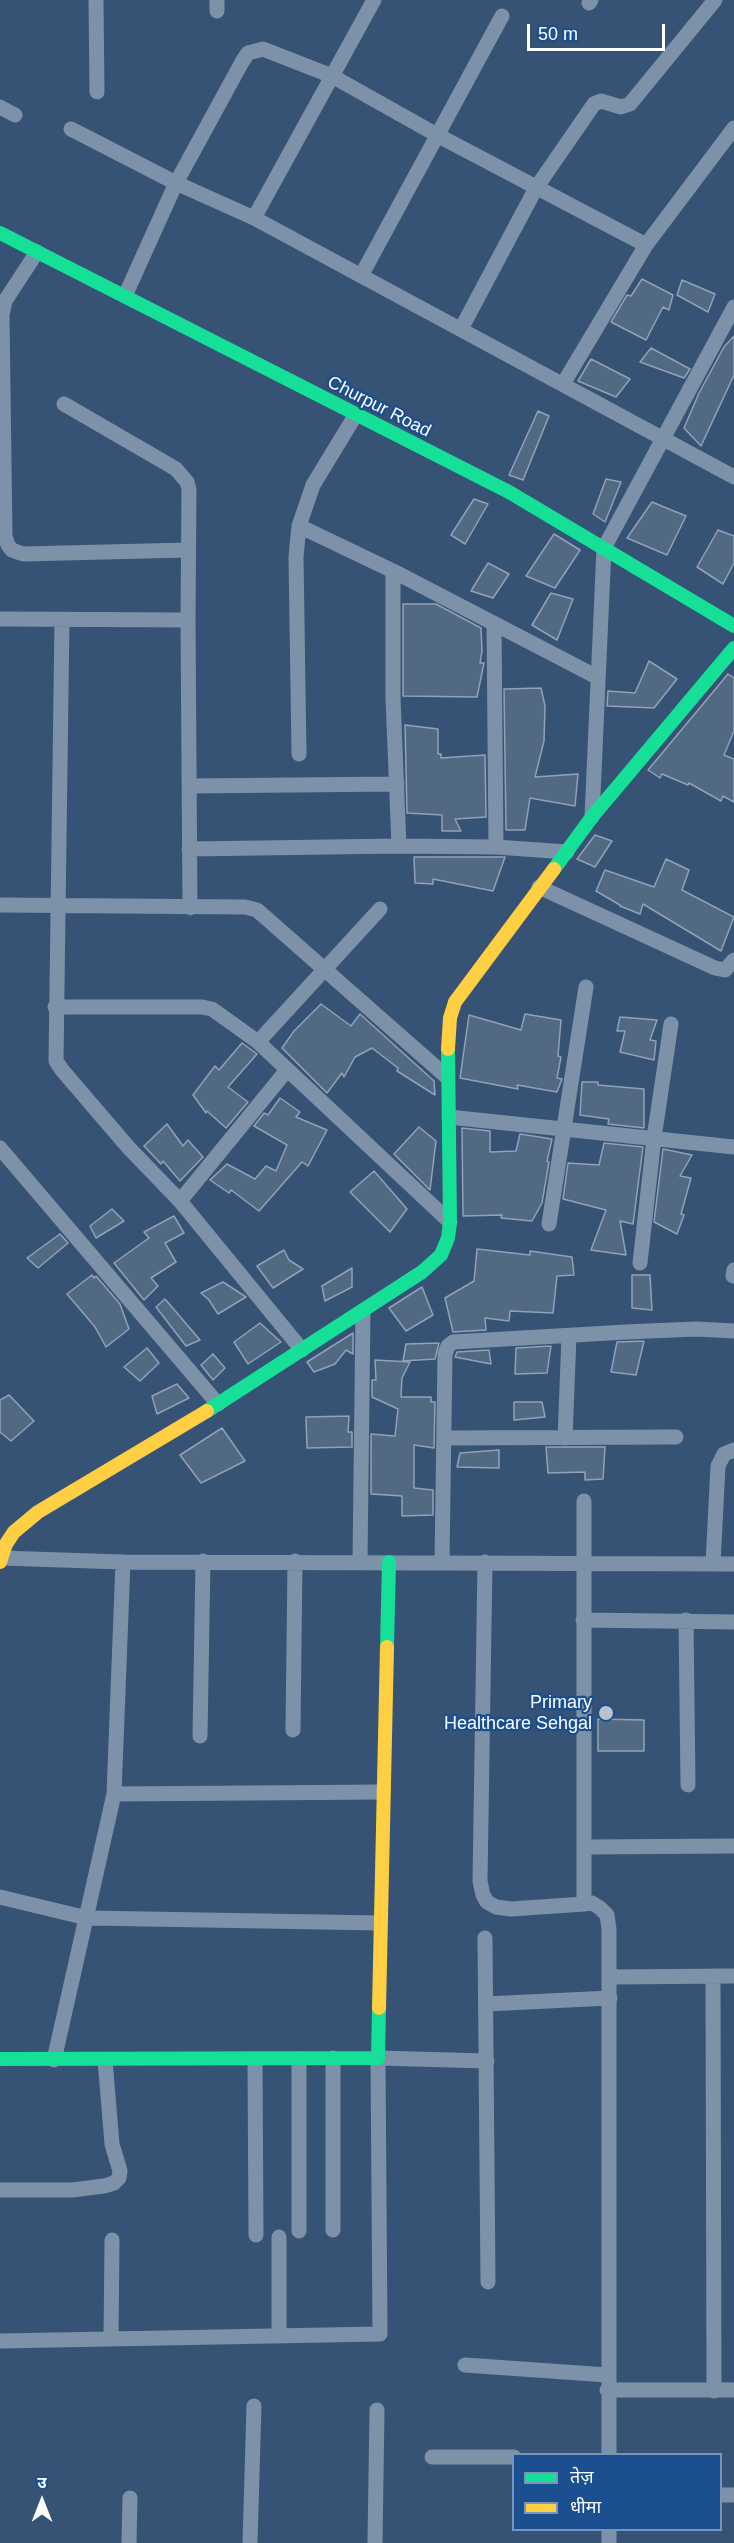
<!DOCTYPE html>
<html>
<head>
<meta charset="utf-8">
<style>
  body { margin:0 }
  #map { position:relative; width:734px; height:2543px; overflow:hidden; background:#365274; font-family:Helvetica,"Noto Sans Devanagari",sans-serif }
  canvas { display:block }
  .legend { position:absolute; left:512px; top:2453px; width:210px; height:78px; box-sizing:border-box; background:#1b4f8f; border:2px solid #7695bc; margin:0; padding:8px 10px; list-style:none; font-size:18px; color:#fff }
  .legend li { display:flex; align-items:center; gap:12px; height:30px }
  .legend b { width:30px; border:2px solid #7695bc }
  .north { position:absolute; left:12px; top:2471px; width:60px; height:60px; -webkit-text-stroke:4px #1b4f8f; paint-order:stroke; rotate:0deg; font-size:16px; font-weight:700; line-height:24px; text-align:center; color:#fff }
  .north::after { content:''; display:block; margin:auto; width:21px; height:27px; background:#fff; clip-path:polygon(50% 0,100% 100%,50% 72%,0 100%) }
  .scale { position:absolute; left:527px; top:24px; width:138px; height:27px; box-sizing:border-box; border:3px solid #fff; border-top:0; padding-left:8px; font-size:18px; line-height:21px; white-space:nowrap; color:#fff; -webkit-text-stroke:4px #1b4f8f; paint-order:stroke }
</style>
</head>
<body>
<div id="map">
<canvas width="734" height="2543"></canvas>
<ul class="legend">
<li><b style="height:8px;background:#16e098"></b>तेज़</li>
<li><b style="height:8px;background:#ffcf43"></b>धीमा</li>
</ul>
<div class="north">उ</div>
<div class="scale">50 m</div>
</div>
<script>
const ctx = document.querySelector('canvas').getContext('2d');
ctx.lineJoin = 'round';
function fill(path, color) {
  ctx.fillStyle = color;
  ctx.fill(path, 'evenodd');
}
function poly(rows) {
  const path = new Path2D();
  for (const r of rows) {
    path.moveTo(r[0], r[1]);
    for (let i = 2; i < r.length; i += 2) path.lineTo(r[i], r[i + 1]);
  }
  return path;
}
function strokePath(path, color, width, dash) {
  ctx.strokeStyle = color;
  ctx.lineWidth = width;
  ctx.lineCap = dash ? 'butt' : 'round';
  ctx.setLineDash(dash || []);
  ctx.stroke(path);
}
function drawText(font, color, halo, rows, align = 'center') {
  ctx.font = font + ' Helvetica,sans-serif';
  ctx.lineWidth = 4.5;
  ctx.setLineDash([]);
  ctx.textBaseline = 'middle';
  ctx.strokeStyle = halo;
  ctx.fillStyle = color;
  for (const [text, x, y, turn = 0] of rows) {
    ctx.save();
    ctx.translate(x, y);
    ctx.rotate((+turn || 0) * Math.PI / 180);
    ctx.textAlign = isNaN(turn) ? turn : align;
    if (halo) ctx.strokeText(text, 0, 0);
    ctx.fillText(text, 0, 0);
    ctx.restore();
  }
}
const building = poly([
  [642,279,673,295,669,310,663,307,646,340,611,322,627,295,631,296,642,279],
  [682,280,715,294,708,312,677,295,682,280],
  [734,336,734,375,701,446,684,428,699,393,724,347,734,336],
  [651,348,690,369,684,378,640,362,651,348],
  [591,359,630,379,616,397,578,381,591,359],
  [538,411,549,416,523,480,509,475,538,411],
  [606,479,621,482,605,522,593,514,606,479],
  [474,499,488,504,465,544,451,535,474,499],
  [652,502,686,516,667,555,627,538,652,502],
  [718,530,734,536,734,563,723,584,697,567,718,530],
  [554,534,580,550,555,588,526,576,554,534],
  [488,563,509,574,493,598,471,591,488,563],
  [551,593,573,599,557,640,532,625,551,593],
  [403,604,436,604,481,628,482,651,480,663,484,663,477,697,403,696,403,604],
  [649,661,677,679,654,708,607,706,608,691,635,693,649,661],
  [728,674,734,678,734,731,724,755,734,759,734,802,723,796,721,801,689,783,688,785,662,774,660,778,648,770,728,674],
  [541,688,545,706,544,741,535,777,578,774,575,806,530,798,525,830,506,830,504,689,541,688],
  [405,725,438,729,438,754,441,754,441,758,485,755,486,817,455,819,461,831,442,831,442,815,407,813,405,725],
  [595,835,612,841,595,867,577,859,595,835],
  [414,857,505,857,493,891,433,879,433,884,415,883,414,857],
  [666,859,689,870,682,890,734,917,721,951,643,904,640,914,620,906,620,905,596,891,605,870,654,887,666,859],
  [321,1004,351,1026,360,1014,434,1081,435,1095,397,1071,398,1068,372,1048,355,1057,344,1077,342,1073,327,1093,282,1048,294,1031,321,1004],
  [525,1014,561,1020,558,1056,561,1057,557,1078,562,1079,557,1092,517,1085,518,1089,460,1078,469,1015,521,1030,525,1014],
  [620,1017,657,1020,650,1040,656,1041,654,1060,620,1052,625,1031,617,1031,620,1017],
  [242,1043,257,1054,228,1087,248,1102,226,1128,207,1111,206,1113,193,1095,215,1066,219,1070,242,1043],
  [582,1082,598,1082,598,1085,644,1089,644,1128,608,1124,609,1119,580,1115,582,1082],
  [280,1098,300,1112,296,1117,327,1130,308,1166,302,1162,259,1211,231,1190,229,1193,210,1180,227,1164,255,1179,266,1166,276,1171,287,1145,254,1126,264,1113,268,1115,280,1098],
  [167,1124,183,1146,188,1140,203,1157,180,1181,163,1161,161,1164,144,1146,167,1124],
  [419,1127,436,1141,430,1190,394,1154,419,1127],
  [462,1128,490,1131,490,1152,516,1151,520,1134,552,1139,547,1161,549,1162,542,1203,532,1221,501,1218,502,1215,463,1216,462,1128],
  [604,1143,643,1147,633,1224,620,1221,626,1255,591,1250,606,1210,563,1199,568,1163,599,1165,604,1143],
  [663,1149,692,1155,680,1176,691,1178,681,1214,684,1215,677,1234,654,1222,663,1149],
  [374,1171,407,1209,390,1232,350,1192,374,1171],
  [112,1209,124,1221,96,1238,90,1226,112,1209],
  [174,1216,184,1233,165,1243,176,1262,151,1278,158,1286,144,1300,114,1263,149,1238,144,1232,174,1216],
  [60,1234,68,1243,38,1268,27,1258,60,1234],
  [477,1249,530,1255,530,1251,572,1257,574,1275,557,1276,553,1313,510,1311,509,1321,485,1318,486,1330,453,1332,445,1298,474,1281,477,1249],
  [284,1250,289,1260,303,1269,273,1288,257,1266,284,1250],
  [352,1268,352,1287,325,1301,322,1286,352,1268],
  [92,1275,94,1278,96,1276,120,1304,129,1329,106,1347,95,1327,67,1294,92,1275],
  [632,1275,650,1275,652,1310,632,1308,632,1275],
  [223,1282,246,1297,218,1314,209,1300,201,1293,223,1282],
  [422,1287,433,1315,406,1331,389,1308,422,1287],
  [165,1299,200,1340,186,1346,156,1307,165,1299],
  [260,1323,281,1342,248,1364,234,1342,260,1323],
  [353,1333,353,1354,346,1350,335,1364,314,1372,307,1362,353,1333],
  [644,1341,636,1375,611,1372,617,1342,644,1341],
  [439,1343,435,1359,403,1361,406,1344,439,1343],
  [551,1346,547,1373,515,1374,516,1348,551,1346],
  [147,1348,159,1363,140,1381,124,1367,147,1348],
  [489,1350,491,1364,455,1357,457,1352,489,1350],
  [213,1354,225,1368,213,1380,201,1365,213,1354],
  [375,1360,410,1362,402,1378,401,1397,431,1397,431,1402,435,1402,434,1448,414,1445,414,1488,433,1490,433,1515,402,1516,402,1496,371,1494,371,1434,395,1436,398,1409,372,1397,372,1380,376,1380,375,1360],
  [177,1384,189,1398,157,1414,152,1396,177,1384],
  [9,1395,34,1421,11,1441,0,1432,0,1400,9,1395],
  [514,1402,542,1402,545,1417,514,1420,514,1402],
  [349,1416,348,1432,352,1432,352,1447,307,1448,306,1417,349,1416],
  [222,1428,245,1461,201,1483,180,1455,222,1428],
  [546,1447,605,1447,603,1479,585,1480,585,1472,548,1473,546,1447],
  [499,1450,499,1468,457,1467,460,1453,499,1450],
  [598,1719,644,1720,644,1751,598,1751,598,1719]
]);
const street = poly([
  [96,0,97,92],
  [217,0,217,11],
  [589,3,591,0],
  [0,107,15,115],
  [71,129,176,183,254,218,734,477],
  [254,218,374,0],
  [37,252,5,301,2,315,5,536,8,545,12,550,23,554,188,550],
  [361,276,502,16],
  [125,296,176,183,242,62,248,53,263,49,332,76,437,135,646,245],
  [461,329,536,188,594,104,601,101,621,107,630,104,715,0],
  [563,384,646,245,734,128],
  [64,404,176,469,187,482,189,489,188,620,190,908],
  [299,526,393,571,597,677],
  [393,571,393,698,399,846],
  [0,619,188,620],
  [62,620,56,1061,62,1070,128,1147,180,1201,302,1350],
  [494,624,496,847],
  [299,754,296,557,299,526,313,485,355,416],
  [189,786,397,784],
  [592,817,604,548,734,307],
  [189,849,399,846,496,847,567,852],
  [539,887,715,968,725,970,734,960],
  [0,905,245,907,257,910,447,1077],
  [55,1007,202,1007,212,1009,258,1042,450,1222],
  [258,1042,380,909],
  [449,1117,734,1147],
  [0,1148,218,1404],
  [180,1201,287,1070],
  [549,1224,586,987],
  [640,1263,654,1138,671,1024],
  [733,1276,734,1270],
  [444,1438,676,1437],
  [565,1438,569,1336],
  [1,1558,123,1562,734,1564],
  [360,1561,363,1311],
  [442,1561,445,1354,448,1346,453,1342,626,1332,696,1329,734,1331],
  [485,1562,480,1881,483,1895,487,1902,496,1907,511,1909,584,1904,584,1501],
  [713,1564,718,1466,724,1454,734,1450],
  [583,1620,734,1622],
  [686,1620,688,1785],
  [293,1730,295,1561],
  [200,1736,203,1561],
  [114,1794,383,1792],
  [584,1847,734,1846],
  [0,1897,87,1918,380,1923],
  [584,1904,592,1903,600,1908,607,1915,609,1929,609,2454],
  [485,1938,488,2282],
  [713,1976,714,2391],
  [610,1977,734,1976],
  [486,2004,610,1998],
  [333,2058,333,2230],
  [255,2059,256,2235],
  [299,2059,299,2231],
  [54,2060,114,1794,123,1562],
  [0,2190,72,2190,104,2186,114,2183,119,2178,120,2171,112,2144,105,2060],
  [279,2237,279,2334],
  [111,2339,112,2240],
  [0,2341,380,2334,378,2058,487,2061],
  [465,2365,607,2375],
  [607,2390,734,2390],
  [432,2457,514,2457],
  [720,2495,734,2495],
  [129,2543,130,2498],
  [250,2543,254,2406],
  [375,2543,377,2410],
  [609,2543,609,2530]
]);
const fast = poly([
  [0,233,509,492,734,626],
  [554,869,592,817,734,648],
  [207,1411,422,1272,441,1255,448,1238,450,1222,448,1049],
  [387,1647,389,1562],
  [0,2059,378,2058,379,2008]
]);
const slow = poly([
  [448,1049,450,1018,455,1002,554,869],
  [0,1562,6,1544,14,1532,38,1512,207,1411],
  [379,2008,387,1647]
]);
const markers = [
  [606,1713,8,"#b9c2ce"]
];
const streetNames = [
  ["Churpur Road",379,407,27]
];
const poiNames = [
  ["Primary",592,1703],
  ["Healthcare Sehgal",592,1724]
];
fill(building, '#526984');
strokePath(building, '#92a2b6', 1.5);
strokePath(street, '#7d92a8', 15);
strokePath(fast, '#16e098', 14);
strokePath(slow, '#ffcf43', 14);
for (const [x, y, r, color] of markers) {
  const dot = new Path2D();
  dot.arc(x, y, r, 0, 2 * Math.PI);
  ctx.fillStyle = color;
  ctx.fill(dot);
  strokePath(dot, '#1b4f8f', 2);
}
drawText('18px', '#fff', '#1b4f8f', streetNames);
drawText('18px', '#fff', '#1b4f8f', poiNames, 'right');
</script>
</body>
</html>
